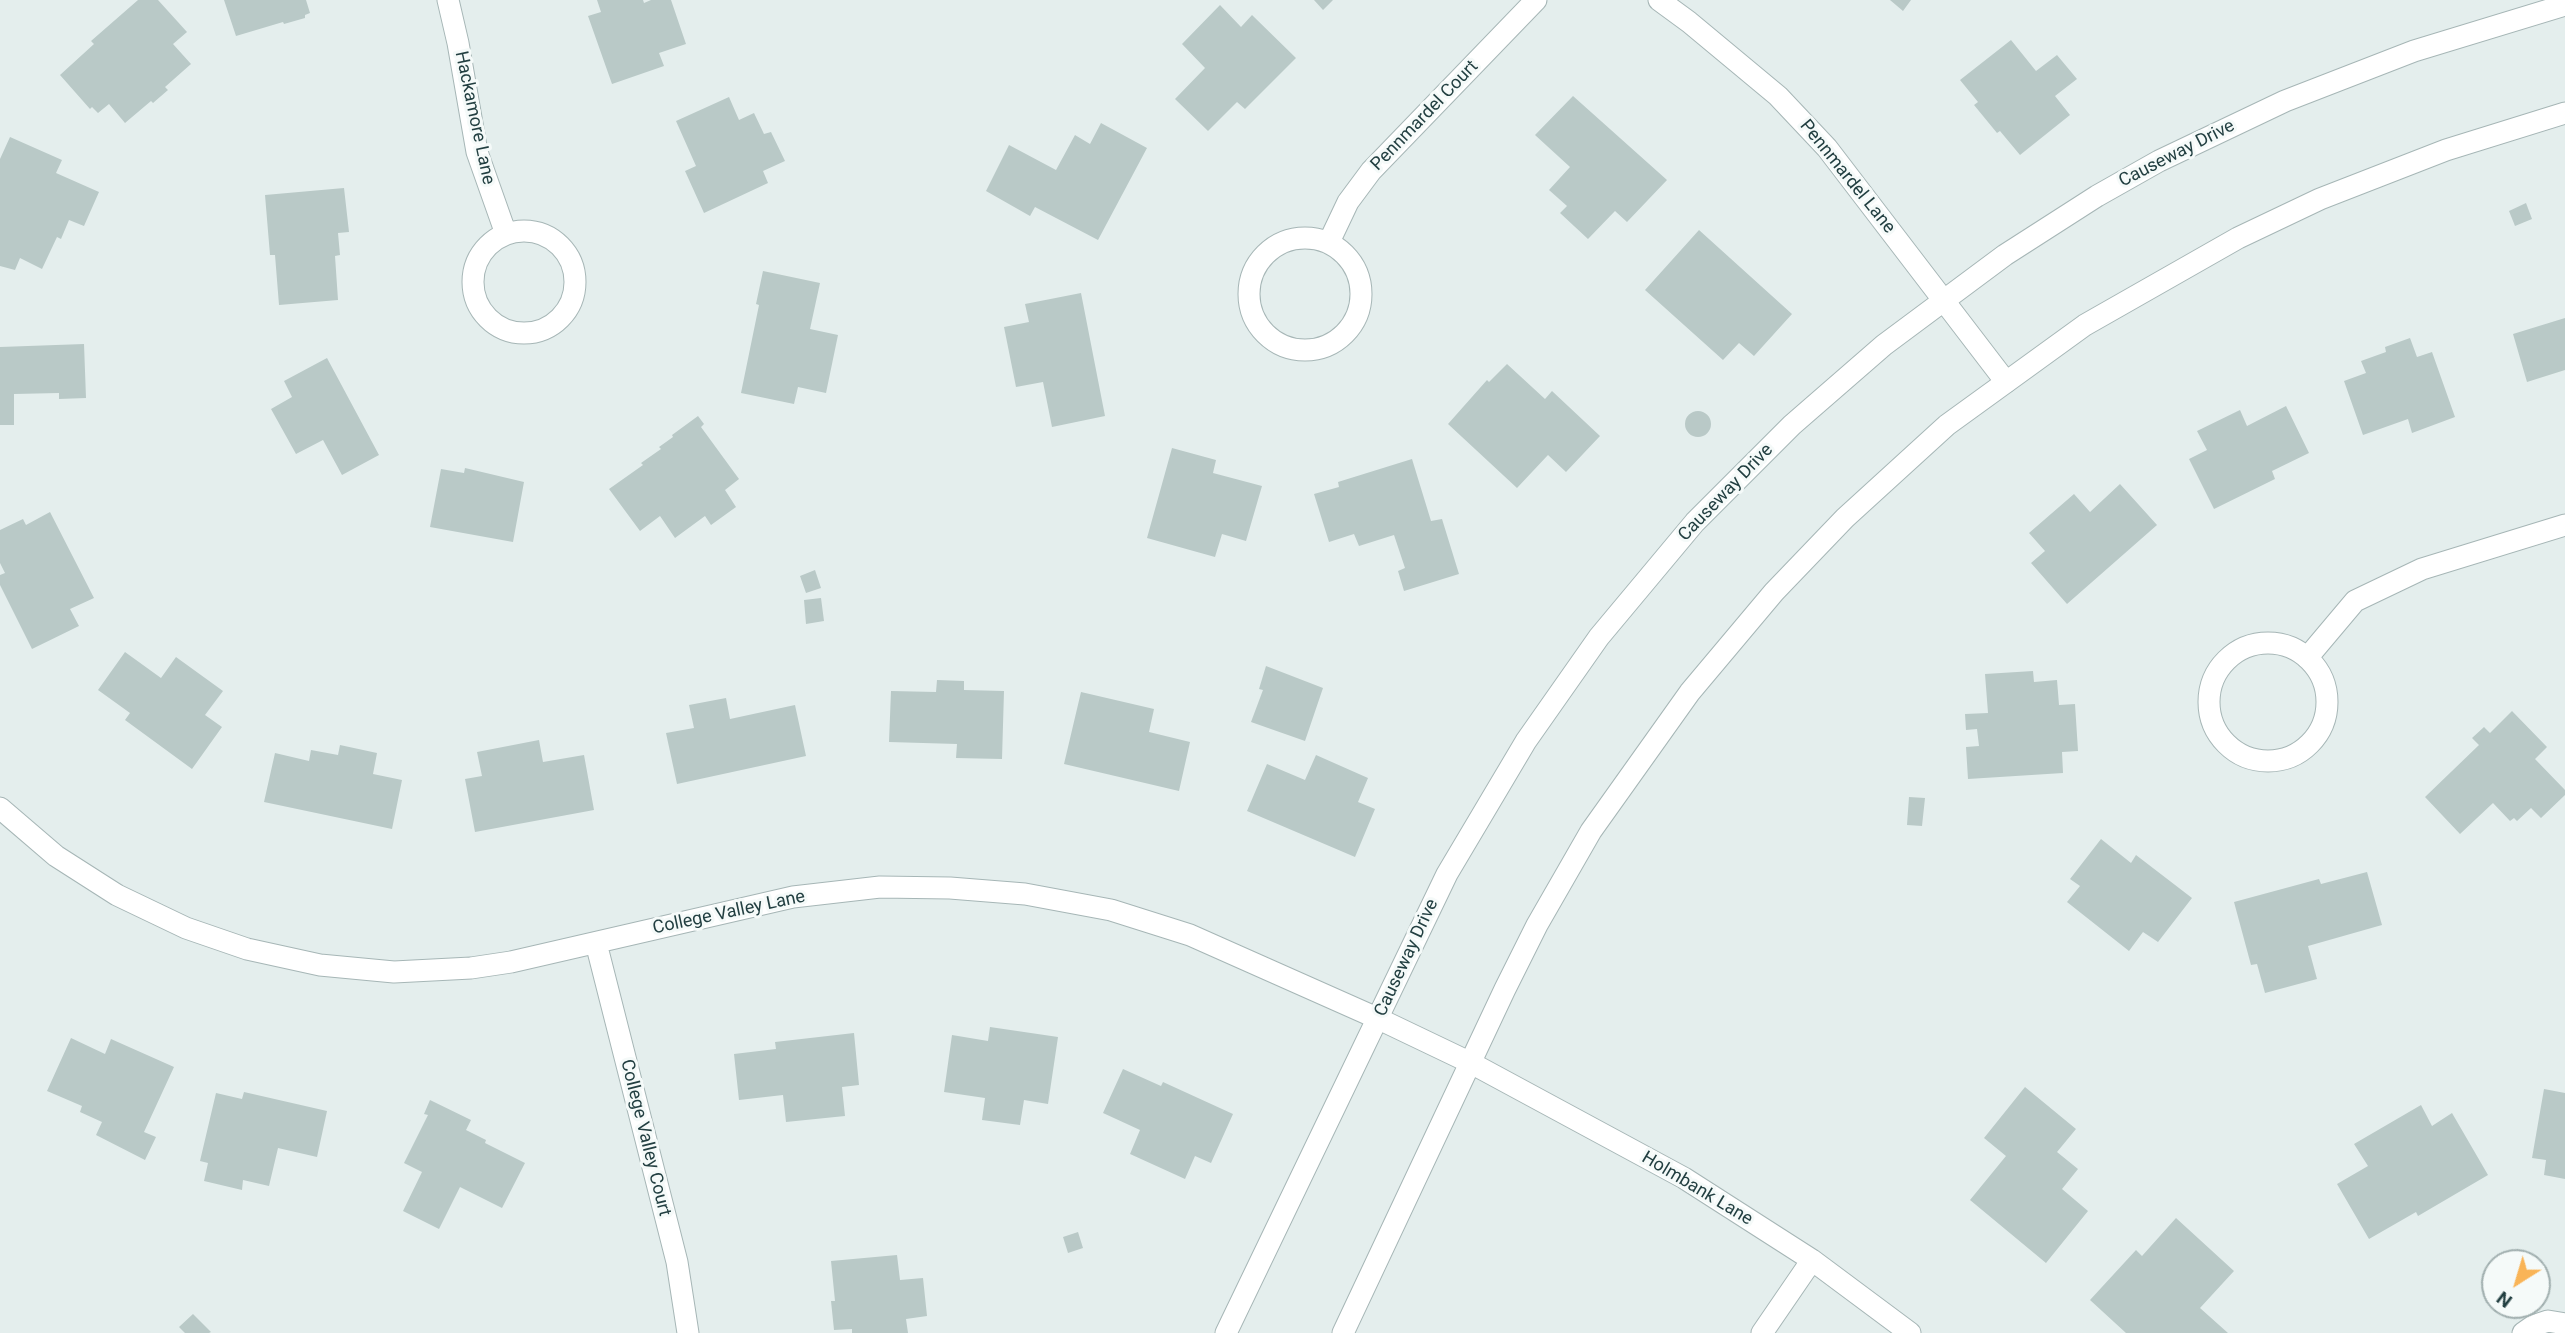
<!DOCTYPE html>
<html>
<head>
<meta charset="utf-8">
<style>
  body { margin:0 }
  #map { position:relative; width:2565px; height:1333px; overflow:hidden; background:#e4eeed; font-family:Roboto,sans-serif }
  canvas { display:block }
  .north { position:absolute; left:2481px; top:1249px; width:70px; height:70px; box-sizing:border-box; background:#f5faf9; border:2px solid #a1afaf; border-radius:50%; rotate:217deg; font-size:19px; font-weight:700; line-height:28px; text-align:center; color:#223f41 }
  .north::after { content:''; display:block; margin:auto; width:24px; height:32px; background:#f9b457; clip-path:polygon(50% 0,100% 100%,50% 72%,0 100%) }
</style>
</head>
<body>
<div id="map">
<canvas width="2565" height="1333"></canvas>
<div class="north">N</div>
</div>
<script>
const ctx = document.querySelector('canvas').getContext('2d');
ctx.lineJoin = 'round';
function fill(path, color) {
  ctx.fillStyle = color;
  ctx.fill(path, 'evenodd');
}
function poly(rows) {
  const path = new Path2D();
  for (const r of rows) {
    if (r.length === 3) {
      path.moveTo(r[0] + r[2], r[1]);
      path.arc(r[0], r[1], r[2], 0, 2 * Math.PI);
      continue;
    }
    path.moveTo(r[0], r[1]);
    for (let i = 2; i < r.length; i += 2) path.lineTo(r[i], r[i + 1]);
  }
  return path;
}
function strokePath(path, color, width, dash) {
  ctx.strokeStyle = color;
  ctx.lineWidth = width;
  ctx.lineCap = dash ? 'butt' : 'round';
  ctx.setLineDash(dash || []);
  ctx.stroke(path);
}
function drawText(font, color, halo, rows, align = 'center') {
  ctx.font = font + ' Roboto,sans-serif';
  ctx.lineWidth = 6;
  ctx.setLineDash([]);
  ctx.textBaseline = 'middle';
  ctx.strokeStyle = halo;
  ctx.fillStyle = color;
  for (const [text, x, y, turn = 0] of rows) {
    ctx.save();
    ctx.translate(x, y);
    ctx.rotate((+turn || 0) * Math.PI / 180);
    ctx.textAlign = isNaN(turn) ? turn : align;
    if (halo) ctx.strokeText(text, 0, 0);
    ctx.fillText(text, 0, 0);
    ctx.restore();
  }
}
const building = poly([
  [138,0,158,0,187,32,173,44,191,64,165,87,168,90,153,103,151,101,125,123,109,104,98,113,92,107,90,109,60,75,94,44,91,41],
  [224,0,306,0,310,13,305,15,305,18,284,24,283,22,236,36],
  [597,0,643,0,644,3,651,0,671,0,686,44,659,53,664,66,612,84,588,16,601,12],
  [1314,0,1333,0,1323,10],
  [1890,0,1911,0,1903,11],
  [1220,5,1241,27,1252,15,1296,58,1245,109,1237,102,1208,131,1175,99,1205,68,1182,44],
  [2011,40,2036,71,2057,55,2077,79,2055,96,2070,115,2020,155,2000,131,1997,133,1974,105,1978,102,1960,80],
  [1573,96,1667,180,1627,222,1615,211,1588,239,1560,213,1567,206,1549,190,1570,167,1535,135],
  [729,97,739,120,754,113,764,134,771,132,785,161,763,171,768,183,704,213,685,171,696,166,676,121],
  [1101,123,1147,148,1098,240,1035,207,1030,216,986,191,1009,145,1056,170,1075,135,1090,144],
  [10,137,62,160,56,173,99,192,84,226,69,220,61,239,57,237,42,269,20,258,15,270,0,266,0,159],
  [344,188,349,232,338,233,340,255,335,256,338,300,279,305,275,255,270,255,265,195],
  [2526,203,2532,219,2515,226,2509,211],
  [1699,230,1792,314,1754,356,1739,343,1723,360,1645,290],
  [763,271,820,283,810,329,838,335,826,393,798,387,794,404,741,393,759,305,756,304],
  [1081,293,1105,416,1052,427,1043,382,1016,387,1004,327,1029,322,1025,304],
  [2565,318,2565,370,2527,382,2513,334],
  [2410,338,2417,357,2432,352,2455,417,2412,433,2408,419,2363,435,2344,381,2366,373,2361,361,2386,352,2385,347],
  [84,344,86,398,59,399,59,393,14,394,14,425,0,425,0,347],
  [327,358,379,455,342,475,323,440,296,454,271,409,292,397,284,381],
  [1507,364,1545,399,1552,391,1600,436,1566,472,1548,455,1517,488,1448,424,1487,380,1489,382],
  [2286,406,2309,453,2272,471,2275,479,2214,509,2189,459,2207,450,2197,431,2240,410,2247,426],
  [1698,424,13],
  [698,416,704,424,701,427,739,479,725,490,736,507,711,525,705,516,675,538,660,516,640,531,609,489,643,465,641,463,661,449,659,447,673,437,672,435],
  [1172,448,1216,460,1213,473,1262,486,1246,541,1222,534,1215,557,1147,538],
  [1412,459,1431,521,1442,519,1459,574,1404,591,1398,571,1405,568,1394,535,1359,546,1354,534,1329,542,1314,494,1339,487,1338,482],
  [465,468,524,482,513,542,430,527,441,469,464,473],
  [2120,484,2157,525,2067,604,2031,563,2045,551,2029,533,2074,494,2090,512],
  [50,512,94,598,70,609,79,626,32,649,0,585,0,575,5,573,0,563,0,530,23,519,26,525],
  [815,570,821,588,806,593,800,576],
  [821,598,824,621,806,624,804,600],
  [125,652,161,678,176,657,223,691,205,715,222,727,192,769,125,720,130,713,98,690],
  [1266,666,1323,688,1305,741,1251,722,1263,690,1259,689],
  [2033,671,2034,682,2057,680,2059,705,2075,704,2078,751,2062,752,2063,773,1968,779,1966,747,1979,746,1977,729,1966,730,1965,714,1988,713,1985,674],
  [937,680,964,681,964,690,1004,691,1002,759,956,758,957,744,889,742,891,691,936,692],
  [1081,692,1154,709,1149,732,1190,742,1179,791,1064,764],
  [726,698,730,719,795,705,806,756,677,784,666,733,694,728,689,705],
  [2512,711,2547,747,2535,759,2565,790,2565,795,2541,818,2531,808,2517,821,2514,818,2510,821,2493,803,2460,834,2425,797,2479,745,2472,738,2484,727,2490,733],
  [539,740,543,762,584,755,594,810,475,832,465,779,482,776,477,752],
  [340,745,377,753,373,774,402,780,392,829,264,802,275,753,309,761,311,750,338,755],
  [1316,755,1368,778,1358,802,1375,809,1355,857,1247,811,1267,764,1305,780],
  [1909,797,1925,798,1922,826,1907,825],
  [2101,839,2131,863,2136,855,2192,898,2158,942,2143,932,2129,951,2067,902,2080,886,2070,879],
  [2367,872,2382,925,2308,946,2317,979,2265,993,2257,964,2251,965,2234,902,2319,879,2321,884],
  [990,1027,1058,1037,1048,1104,1024,1100,1020,1125,982,1120,985,1098,944,1092,952,1035,988,1041],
  [854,1033,859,1085,842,1087,845,1116,786,1122,783,1095,739,1100,734,1054,776,1049,775,1042],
  [71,1038,105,1054,111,1039,174,1067,144,1132,156,1137,145,1160,96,1135,102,1122,80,1112,82,1106,47,1091],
  [1123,1069,1161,1086,1163,1082,1233,1114,1211,1163,1195,1156,1185,1179,1130,1154,1140,1130,1103,1113],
  [2025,1087,2076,1129,2057,1152,2078,1169,2062,1189,2088,1211,2046,1263,1970,1200,2006,1156,1984,1138],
  [2544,1089,2565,1093,2565,1179,2544,1175,2546,1160,2532,1158],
  [244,1092,327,1111,317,1157,278,1148,269,1186,243,1180,242,1190,204,1181,208,1163,200,1161,216,1093,242,1099],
  [430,1100,471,1120,466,1130,486,1140,485,1143,525,1163,502,1208,460,1187,439,1229,403,1211,422,1172,404,1163,428,1115,424,1114],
  [2421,1105,2432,1126,2452,1113,2488,1175,2418,1216,2416,1212,2369,1239,2337,1184,2368,1166,2354,1144],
  [2176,1218,2234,1271,2200,1308,2228,1333,2126,1333,2090,1300,2136,1250,2142,1256],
  [1078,1232,1083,1248,1068,1253,1063,1237],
  [897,1255,900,1280,923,1278,927,1316,906,1319,908,1333,852,1333,852,1329,834,1330,831,1301,835,1301,831,1261],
  [193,1314,211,1332,209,1333,185,1333,179,1327]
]);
const minor = poly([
  [448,0,458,43,477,152,506,234],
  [1659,0,1689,22,1778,96,1827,148,2006,382],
  [524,282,51],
  [1305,294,56],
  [1329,242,1348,202,1371,171,1536,0],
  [2268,702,59],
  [2307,658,2355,601,2422,569,2565,525],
  [0,808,56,856,117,895,186,928,247,949,320,965,394,972,471,968,511,962,793,897,880,887,950,888,1025,894,1111,910,1190,935,1379,1019,1471,1063,1684,1178,1812,1260,1910,1333],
  [596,943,677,1262,688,1333],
  [1762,1333,1812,1260],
  [2523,1333,2533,1326,2548,1321,2565,1324]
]);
const tertiary = poly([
  [1226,1333,1447,874,1526,741,1599,637,1695,522,1792,425,1884,345,2005,255,2097,196,2159,161,2285,101,2414,51,2565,5],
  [1343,1333,1505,989,1537,925,1591,831,1690,692,1774,592,1845,518,1947,425,2085,325,2238,238,2320,199,2446,150,2565,113]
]);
const streetNames = [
  ["Pennmardel Court",1425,116,-46],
  ["Hackamore Lane",474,118,78],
  ["Causeway Drive",2177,154,-27],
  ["Pennmardel Lane",1847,177,51],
  ["Causeway Drive",1726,493,-46],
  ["College Valley Lane",729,913,-12],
  ["Causeway Drive",1407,958,-65],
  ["College Valley Court",645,1138,76],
  ["Holmbank Lane",1697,1189,31]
];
fill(building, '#b9c9c7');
strokePath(minor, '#a6b6b6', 23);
strokePath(tertiary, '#a6b6b6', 23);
strokePath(minor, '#fff', 21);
strokePath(tertiary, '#fff', 21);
drawText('18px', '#223f41', '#f5faf9', streetNames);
</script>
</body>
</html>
